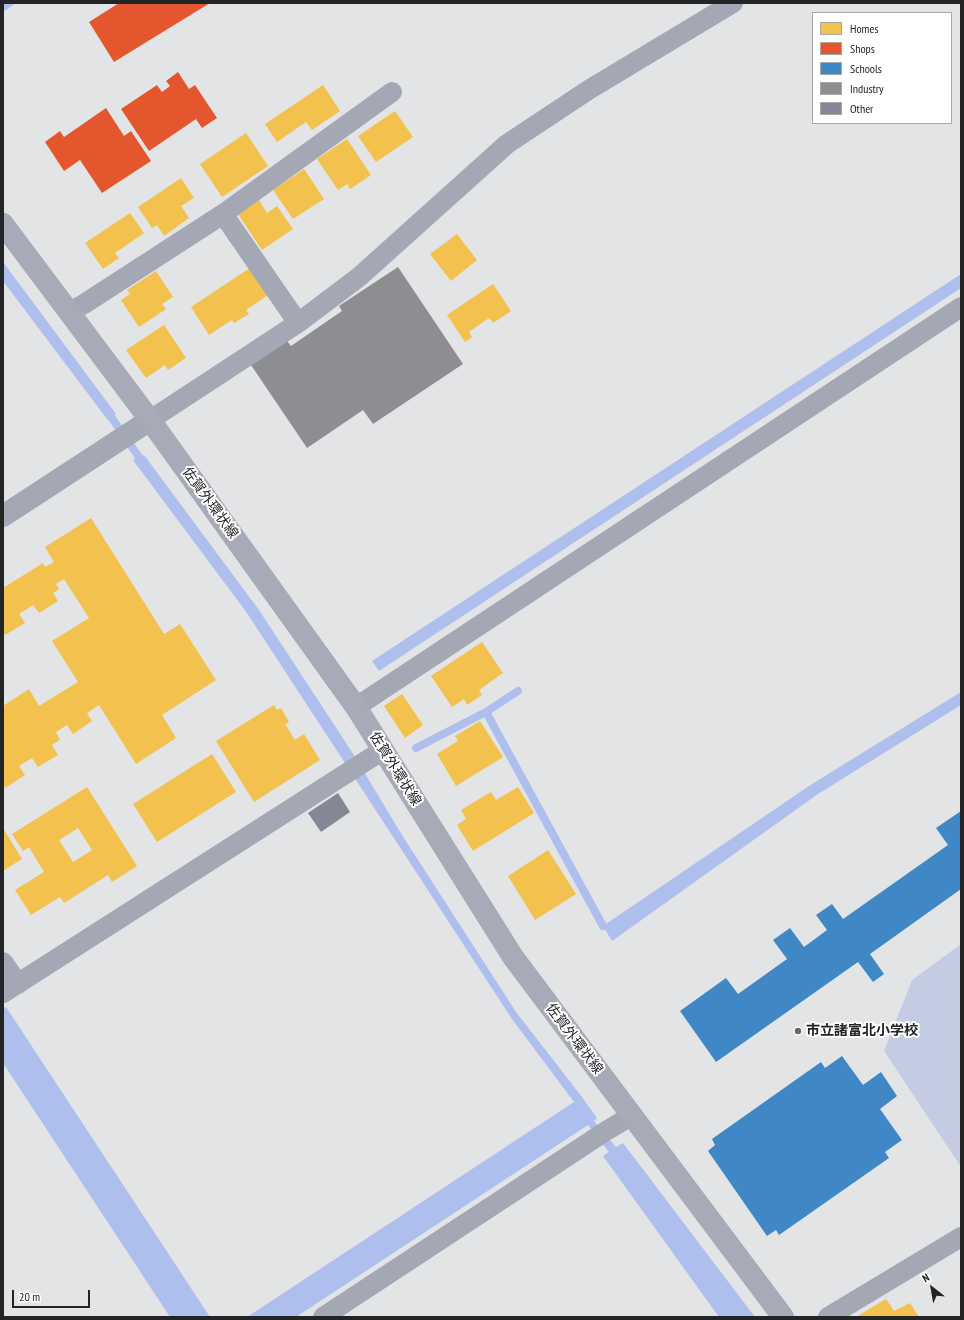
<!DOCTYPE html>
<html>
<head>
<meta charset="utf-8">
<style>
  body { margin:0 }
  #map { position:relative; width:964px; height:1320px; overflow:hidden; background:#e3e4e6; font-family:"PT Sans Narrow",sans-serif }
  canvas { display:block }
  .frame { position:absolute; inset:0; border:4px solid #232425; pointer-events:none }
  .legend { position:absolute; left:812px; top:12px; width:140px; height:112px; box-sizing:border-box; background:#fff; border:1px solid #a7a7a8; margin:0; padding:5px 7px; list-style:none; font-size:12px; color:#232425 }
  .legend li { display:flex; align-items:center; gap:8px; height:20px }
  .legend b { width:20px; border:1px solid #a7a7a8 }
  .north { position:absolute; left:912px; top:1268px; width:40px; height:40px; -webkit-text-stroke:3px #fff; paint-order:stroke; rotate:329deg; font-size:11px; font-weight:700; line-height:16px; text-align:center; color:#232425 }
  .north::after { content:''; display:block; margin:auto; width:14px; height:18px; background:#232425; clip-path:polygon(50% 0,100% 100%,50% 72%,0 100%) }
  .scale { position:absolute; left:12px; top:1290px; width:78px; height:18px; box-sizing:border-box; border:2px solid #232425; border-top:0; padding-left:5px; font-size:12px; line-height:14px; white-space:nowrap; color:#232425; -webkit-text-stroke:3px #fff; paint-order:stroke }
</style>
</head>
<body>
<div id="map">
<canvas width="964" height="1320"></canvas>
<div class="frame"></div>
<ul class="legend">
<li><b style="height:11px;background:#f2c14e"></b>Homes</li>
<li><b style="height:11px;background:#e4572e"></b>Shops</li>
<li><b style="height:11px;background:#3f88c5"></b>Schools</li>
<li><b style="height:11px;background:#8d8d92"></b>Industry</li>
<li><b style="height:11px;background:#858894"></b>Other</li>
</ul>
<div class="north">N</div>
<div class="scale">20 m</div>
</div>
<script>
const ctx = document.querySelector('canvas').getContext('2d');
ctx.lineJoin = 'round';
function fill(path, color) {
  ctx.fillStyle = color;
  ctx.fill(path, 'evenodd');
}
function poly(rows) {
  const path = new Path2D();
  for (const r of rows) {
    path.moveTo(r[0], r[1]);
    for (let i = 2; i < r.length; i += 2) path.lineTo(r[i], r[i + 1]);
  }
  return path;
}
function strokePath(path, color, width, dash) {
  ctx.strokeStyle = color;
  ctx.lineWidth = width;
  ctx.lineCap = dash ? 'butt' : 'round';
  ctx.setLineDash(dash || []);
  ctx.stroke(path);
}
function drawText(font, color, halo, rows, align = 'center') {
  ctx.font = font + ' "PT Sans Narrow","Noto Sans JP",sans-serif';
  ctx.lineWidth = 4;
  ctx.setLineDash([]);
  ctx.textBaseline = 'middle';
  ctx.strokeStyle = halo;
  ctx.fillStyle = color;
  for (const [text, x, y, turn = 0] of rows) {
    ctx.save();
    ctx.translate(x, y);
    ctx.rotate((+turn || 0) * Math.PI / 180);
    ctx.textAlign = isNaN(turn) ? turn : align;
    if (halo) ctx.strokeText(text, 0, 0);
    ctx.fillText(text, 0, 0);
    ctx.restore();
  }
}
const green = poly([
  [961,944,961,1167,884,1051,912,980]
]);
const water = poly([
  [3,3,16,3,3,12],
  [3,262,116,414,107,419,3,281],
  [961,274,961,288,379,671,372,661],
  [144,455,259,610,352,752,402,835,516,1012,582,1097,597,1118,594,1121,616,1147,623,1143,755,1317,719,1317,603,1156,609,1152,588,1125,296,1317,247,1317,574,1102,512,1019,247,613,133,460],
  [961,692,961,705,818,794,612,941,603,926,812,784],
  [6,1007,210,1317,170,1317,3,1063,3,1009]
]);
const homes = poly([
  [323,85,340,111,312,130,306,122,277,142,265,124],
  [395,111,413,137,376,162,358,136],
  [246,133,268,166,222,197,200,164],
  [347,139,371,175,350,189,347,184,338,190,317,159],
  [304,169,324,199,293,219,273,190],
  [181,178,194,198,181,206,189,218,164,236,157,225,152,228,138,207],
  [259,200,267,213,277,206,293,229,262,250,238,214],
  [130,213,144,233,115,253,119,258,103,269,85,243],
  [457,234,477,260,451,281,430,254],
  [250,268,268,295,246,310,249,314,234,323,232,320,209,335,191,307],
  [156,271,173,297,162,304,166,309,139,327,121,300,130,294,127,290],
  [493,284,511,311,493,323,489,318,469,332,472,337,465,342,447,315],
  [164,325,186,358,168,370,165,365,146,378,126,350],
  [91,518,164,634,180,624,216,680,162,715,176,738,136,764,99,705,87,713,92,721,73,734,67,725,56,732,60,740,52,745,58,755,38,767,32,758,19,766,25,775,5,788,3,784,3,706,29,689,39,706,78,682,52,641,89,618,64,579,56,584,59,589,53,593,58,601,39,613,33,605,19,614,25,623,5,635,3,631,3,588,43,563,45,567,54,562,45,547],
  [482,642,503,673,479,690,482,695,467,705,464,699,452,707,431,676],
  [402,694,423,725,405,738,384,706],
  [274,705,277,710,281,708,289,722,285,724,295,740,304,734,320,760,254,802,216,741],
  [480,721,503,757,456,786,437,754,458,741,455,736],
  [212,754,236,792,157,842,133,804],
  [87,787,137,866,112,882,108,875,64,903,60,897,31,915,15,890,44,872,29,847,23,851,12,834],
  [78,828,92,850,73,862,59,840],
  [518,787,534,813,473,851,457,825,466,819,461,810,491,792,496,800],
  [3,828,22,859,3,871],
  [548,850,576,894,535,920,508,876],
  [886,1299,894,1311,910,1303,919,1317,856,1317]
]);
const shops = poly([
  [119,3,210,3,114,62,89,22],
  [178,72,189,89,195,85,217,118,202,128,196,119,149,151,121,109,157,85,162,92,170,86,166,81],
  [106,108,124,136,131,131,151,161,102,193,80,160,64,171,45,142,60,131,64,137]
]);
const schools = poly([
  [961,811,961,889,870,954,884,974,873,982,858,962,716,1062,680,1011,726,978,738,994,787,959,773,940,790,928,804,947,827,930,816,915,832,904,843,919,948,845,936,828],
  [842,1056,863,1085,881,1072,897,1096,880,1109,902,1140,885,1152,889,1158,779,1235,776,1230,767,1236,708,1151,715,1145,712,1139,821,1062,825,1068]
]);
const industry = poly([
  [398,267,463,364,373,424,363,410,307,448,251,365,287,341,291,346,342,311,339,306]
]);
const stream = poly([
  [111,417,139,457],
  [518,691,486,712,603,926],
  [416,748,486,712]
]);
const building = poly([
  [338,793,350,812,321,832,308,813]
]);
const street = poly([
  [223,214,298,323],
  [69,312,84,304,223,214,392,92],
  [150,420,298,323,359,277,507,144,590,89,733,3],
  [356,707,961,307],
  [3,962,18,984],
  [3,993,383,750],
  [323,1317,606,1131,631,1116],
  [828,1317,961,1237]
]);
const secondary = poly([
  [3,516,150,420]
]);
const primary = poly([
  [3,224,150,420,356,707,513,957,783,1317]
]);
const markers = [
  [798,1031,4,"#666769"]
];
const streetNames = [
  ["佐賀外環状線",210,503,54],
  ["佐賀外環状線",395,769,58],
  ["佐賀外環状線",574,1039,53]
];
const poiNames = [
  ["市立諸富北小学校",806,1031]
];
fill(green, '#c4cce4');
fill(water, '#aebfee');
fill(homes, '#f2c14e');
fill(shops, '#e4572e');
fill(schools, '#3f88c5');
fill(industry, '#8d8d92');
strokePath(stream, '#aebfee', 8);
fill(building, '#858894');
strokePath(street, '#a4a8b5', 20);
strokePath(secondary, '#a3a8b4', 22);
strokePath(primary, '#a8aab7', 22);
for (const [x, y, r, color] of markers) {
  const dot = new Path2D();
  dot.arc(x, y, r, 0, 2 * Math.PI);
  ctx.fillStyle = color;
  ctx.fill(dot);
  strokePath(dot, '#fff', 1.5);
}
drawText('14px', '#232425', '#fff', streetNames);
drawText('bold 14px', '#232425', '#fff', poiNames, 'left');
</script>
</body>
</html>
